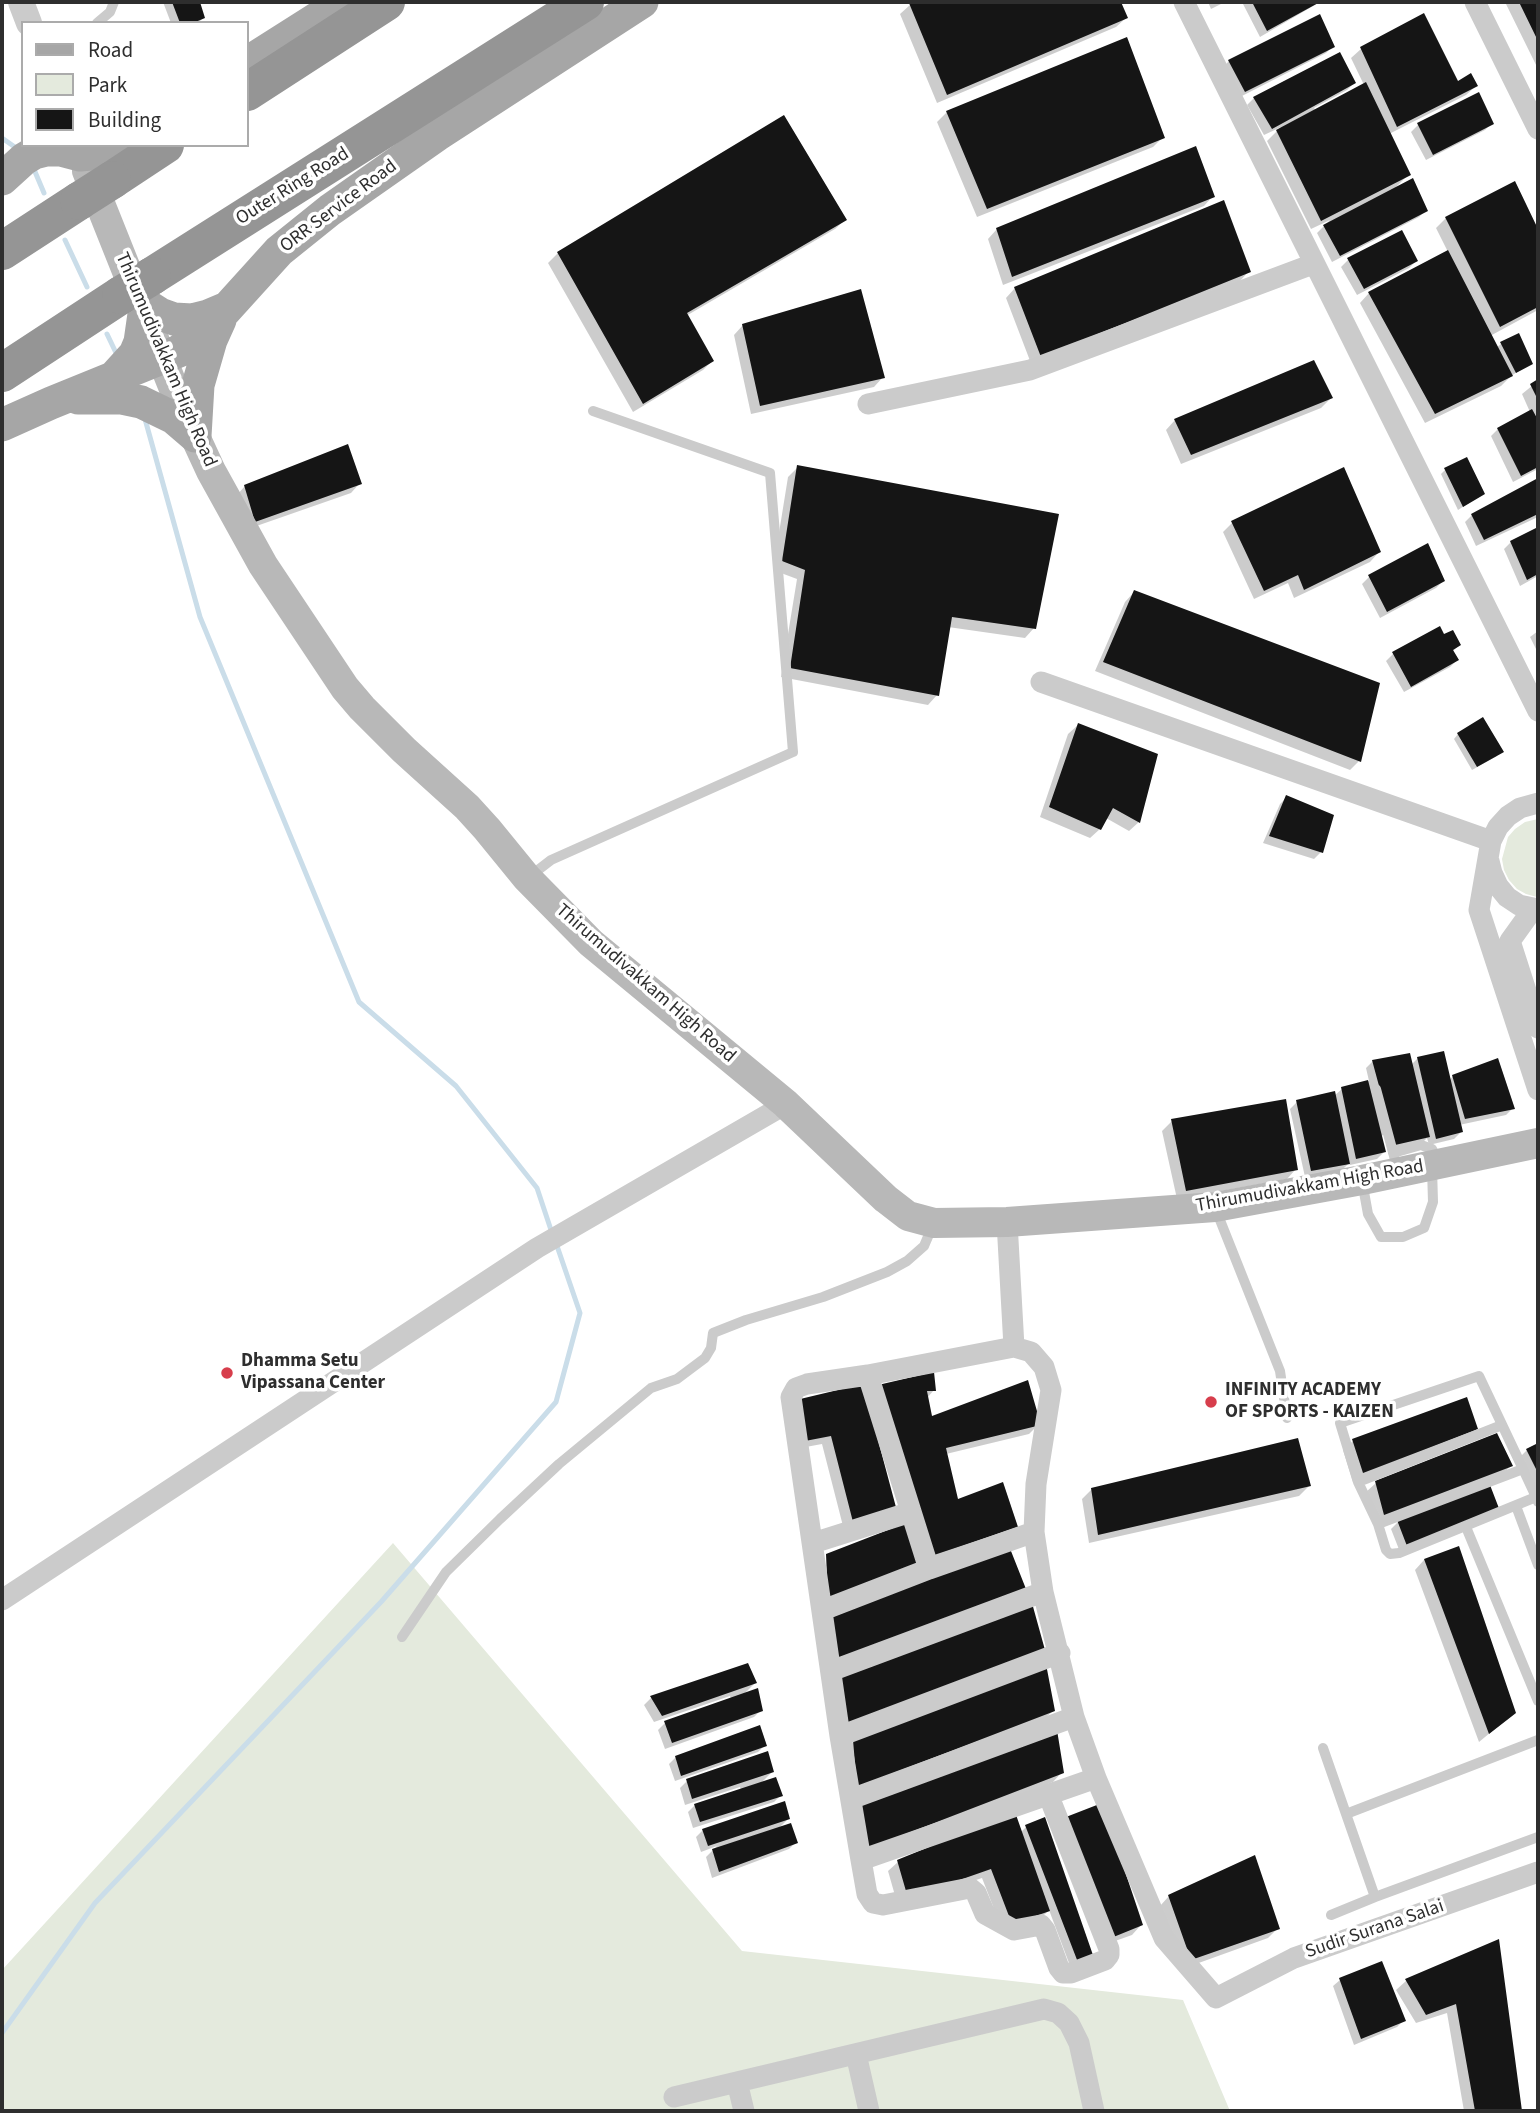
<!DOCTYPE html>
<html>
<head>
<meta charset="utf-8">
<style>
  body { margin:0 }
  #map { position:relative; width:1540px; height:2113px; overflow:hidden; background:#fff; font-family:"Source Sans 3",sans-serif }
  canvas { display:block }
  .frame { position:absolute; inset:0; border:4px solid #2e2e2e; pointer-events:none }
  .legend { position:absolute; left:21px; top:21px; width:228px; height:126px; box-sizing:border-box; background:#fff; border:2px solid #ababab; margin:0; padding:9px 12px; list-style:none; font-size:21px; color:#2e2e2e }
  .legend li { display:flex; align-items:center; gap:14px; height:35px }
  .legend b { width:35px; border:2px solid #ababab }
</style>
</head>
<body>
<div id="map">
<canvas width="1540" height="2113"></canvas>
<div class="frame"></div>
<ul class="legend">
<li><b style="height:9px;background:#a6a6a6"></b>Road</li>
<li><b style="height:19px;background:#e4eadd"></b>Park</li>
<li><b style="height:19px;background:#151515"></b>Building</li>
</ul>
</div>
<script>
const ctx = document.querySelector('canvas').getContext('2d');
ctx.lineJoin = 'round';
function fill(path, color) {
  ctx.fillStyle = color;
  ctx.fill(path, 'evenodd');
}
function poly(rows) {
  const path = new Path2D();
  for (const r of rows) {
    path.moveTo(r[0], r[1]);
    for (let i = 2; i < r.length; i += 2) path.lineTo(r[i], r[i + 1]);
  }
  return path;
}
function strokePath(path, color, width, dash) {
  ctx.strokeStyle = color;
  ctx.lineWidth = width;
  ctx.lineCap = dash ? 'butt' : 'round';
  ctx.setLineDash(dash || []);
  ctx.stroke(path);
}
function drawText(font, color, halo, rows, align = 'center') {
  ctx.font = font + ' "Source Sans 3",sans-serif';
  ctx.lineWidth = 7;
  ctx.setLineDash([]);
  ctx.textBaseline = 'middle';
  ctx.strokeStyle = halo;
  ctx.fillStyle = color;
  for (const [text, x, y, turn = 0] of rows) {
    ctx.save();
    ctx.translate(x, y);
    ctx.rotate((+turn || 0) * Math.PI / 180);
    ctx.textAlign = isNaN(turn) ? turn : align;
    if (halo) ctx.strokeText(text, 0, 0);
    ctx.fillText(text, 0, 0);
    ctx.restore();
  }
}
const green = poly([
  [1538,819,1538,897,1537,897,1526,894,1517,889,1509,880,1504,870,1502,859,1508,837,1515,829,1525,822],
  [393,1543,742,1951,1183,2000,1230,2111,2,2111,2,1970]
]);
const shadow = poly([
  [163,2,198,2,203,18,198,23,171,23],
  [917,2,1119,2,1126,18,1116,27,937,103,900,14,910,5],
  [1208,2,1225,2,1211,9],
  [1246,2,1320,2,1260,37,1243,4],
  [1505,2,1538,2,1538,69],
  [1333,46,1326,53,1238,98,1222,68,1229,61],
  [1361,49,1457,84,1476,86,1466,95,1389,134,1409,174,1395,188,1426,210,1419,217,1332,262,1317,233,1330,220,1311,229,1267,141,1281,127,1264,135,1247,105,1254,98,1354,83,1347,90,1314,108,1316,111,1364,85,1351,58],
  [947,112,1163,137,1153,147,977,217,937,122],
  [1492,123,1485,130,1426,160,1411,132,1418,125],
  [1514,183,1538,233,1538,310,1490,336,1496,348,1501,344,1531,363,1511,376,1501,386,1425,423,1360,303,1369,293,1448,252,1436,228,1446,218],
  [1213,196,1204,206,1003,285,988,239,997,229],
  [845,220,835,229,686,316,712,361,703,370,633,412,548,263,558,253],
  [1401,233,1416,261,1409,268,1357,295,1341,267,1348,260],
  [1249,271,1240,281,1032,366,1006,298,1015,288],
  [743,325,883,377,874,387,751,414,734,335],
  [1538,381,1538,469,1513,482,1491,436,1498,429,1530,412,1522,394],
  [1331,398,1321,408,1181,464,1166,430,1175,420],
  [798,467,1034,628,1025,638,948,627,937,695,928,705,781,677,797,579,773,570,788,477],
  [1445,470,1483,494,1458,510,1441,474],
  [1537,481,1538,517,1476,546,1465,522,1472,515],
  [360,483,351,493,245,530,236,496,245,486],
  [1232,523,1379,552,1370,562,1294,598,1288,583,1254,599,1223,532],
  [1538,529,1538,576,1520,586,1504,549,1511,542],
  [1427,546,1443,581,1436,588,1380,618,1362,584,1369,577],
  [1134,592,1359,761,1350,770,1095,671,1125,602],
  [1538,631,1538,653,1530,637],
  [1444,636,1459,645,1452,652,1457,660,1450,667,1404,692,1386,661,1393,654],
  [1078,725,1139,822,1129,831,1106,818,1100,829,1090,838,1040,817,1068,734],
  [1458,734,1497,756,1472,770,1454,739],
  [1287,797,1321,852,1314,859,1263,843,1280,804],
  [1418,1058,1449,1081,1453,1076,1513,1108,1506,1115,1459,1125,1461,1132,1454,1139,1429,1145,1427,1138,1421,1144,1388,1151,1384,1135,1380,1136,1384,1152,1377,1159,1350,1165,1349,1163,1342,1170,1305,1177,1290,1109,1297,1102,1334,1096,1342,1089,1369,1081,1366,1068,1373,1061,1411,1065],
  [1172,1121,1296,1169,1287,1179,1177,1199,1162,1131],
  [862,1386,895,1511,844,1530,822,1444,795,1449],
  [879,1387,934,1390,927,1398,931,1418,1039,1424,1029,1434,946,1454,956,1501,1016,1526,925,1564],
  [1476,1429,1466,1439,1353,1482,1343,1450,1353,1441],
  [1538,1445,1538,1501,1517,1460,1527,1450],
  [1511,1466,1501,1475,1374,1523,1366,1492,1376,1483],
  [1309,1486,1299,1496,1089,1543,1082,1499,1092,1489],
  [1489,1487,1400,1552,1391,1529,1398,1522],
  [1458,1548,1514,1713,1479,1742,1415,1570,1424,1560],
  [755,1683,743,1695,761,1710,754,1717,665,1749,658,1730,665,1723,731,1699,730,1696,654,1722,644,1705,651,1698],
  [1053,1711,1043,1720,848,1795,844,1751,854,1741],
  [765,1745,758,1752,675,1781,669,1764,676,1757],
  [772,1772,760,1784,781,1795,774,1802,693,1828,688,1812,695,1805,741,1790,740,1787,685,1805,680,1788,687,1781],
  [1062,1772,1053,1782,855,1858,851,1818],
  [788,1819,777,1830,796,1842,789,1849,712,1878,706,1857,717,1846,701,1852,696,1837,703,1830],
  [1026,1827,1092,1957,1072,1971,1049,1910,1039,1920,1003,1932,982,1878,898,1906,888,1871,898,1862,1020,1833],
  [1057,1828,1141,1925,1132,1935,1101,1946],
  [1169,1896,1278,1928,1268,1938,1182,1969,1160,1906],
  [1497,1942,1520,2111,1464,2111,1447,2013,1416,2023,1396,1990,1406,1981],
  [1340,1980,1404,2020,1397,2027,1354,2045,1333,1986]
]);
const stream = poly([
  [2,138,19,150],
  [33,167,44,193],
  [65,240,87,287],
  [107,334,118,357],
  [145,419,200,617,359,1002,456,1086,537,1188,552,1233],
  [2,2033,95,1903,381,1602,556,1402,580,1313,556,1243]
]);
const building = poly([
  [172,2,200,2,205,18,193,23,180,23],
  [913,2,1121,2,1128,18,947,95,909,3],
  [1252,2,1320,2,1267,31],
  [1519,2,1538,2,1538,41],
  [1424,13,1458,81,1471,73,1478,86,1397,127,1360,47],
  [1320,14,1335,47,1245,92,1228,60],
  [1127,37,1165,138,987,209,946,111],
  [1340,52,1356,83,1272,129,1253,97],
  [1366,82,1411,175,1321,221,1276,130],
  [1479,92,1494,124,1433,155,1417,123],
  [784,115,847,220,687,313,714,361,643,404,557,252],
  [1196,146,1215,197,1012,277,996,228],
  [1413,178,1428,211,1340,256,1323,225],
  [1515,181,1538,229,1538,307,1500,327,1445,217],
  [1224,200,1251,272,1041,357,1014,287],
  [1402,230,1418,261,1364,289,1347,258],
  [1448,250,1513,376,1435,414,1368,292],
  [861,289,885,378,760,406,742,324],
  [1519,333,1533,364,1516,373,1500,342],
  [1314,360,1333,398,1191,455,1174,419],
  [1538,379,1538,400,1530,384],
  [1532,409,1538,420,1538,467,1521,476,1497,428],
  [348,444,362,484,255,522,244,485],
  [1467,457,1485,494,1463,507,1444,468],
  [797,465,1059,514,1036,629,952,617,939,696,790,668,805,570,782,561],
  [1344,467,1381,552,1304,590,1298,575,1264,591,1231,521],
  [1538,478,1538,514,1484,540,1471,514],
  [1538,527,1538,574,1527,580,1510,541],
  [1428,543,1445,581,1387,612,1368,575],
  [1134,590,1380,683,1361,762,1103,662],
  [1440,626,1444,634,1453,630,1461,645,1453,650,1459,660,1411,687,1392,652],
  [1483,717,1504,752,1477,767,1457,733],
  [1078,723,1158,754,1140,823,1113,808,1101,830,1049,807],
  [1286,795,1334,815,1323,853,1269,836],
  [1444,1051,1463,1132,1436,1139,1417,1057],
  [1410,1053,1430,1137,1395,1145,1372,1060],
  [1498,1058,1515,1109,1465,1119,1452,1075],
  [1368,1080,1386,1152,1356,1159,1341,1087],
  [1335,1091,1350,1164,1311,1171,1296,1100],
  [1286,1099,1298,1170,1186,1191,1171,1119],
  [934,1372,936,1391,927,1391,932,1416,1028,1380,1041,1425,946,1448,958,1499,1003,1482,1018,1527,934,1555,878,1385],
  [863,1384,897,1511,853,1522,831,1436,805,1441,796,1400],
  [1467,1397,1478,1429,1363,1473,1352,1439],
  [1497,1433,1513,1466,1384,1515,1375,1481],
  [1298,1438,1311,1486,1098,1535,1091,1488],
  [1538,1443,1538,1473,1526,1449],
  [1490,1485,1500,1511,1407,1546,1397,1520],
  [906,1523,918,1567,828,1600,826,1554],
  [1009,1546,1026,1589,839,1662,830,1618],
  [1459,1546,1516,1713,1489,1734,1424,1559],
  [1032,1603,1045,1650,845,1726,839,1677],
  [748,1663,757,1683,662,1716,650,1696],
  [1046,1664,1055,1711,857,1787,853,1740],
  [758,1688,763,1711,672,1743,664,1721],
  [760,1725,767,1746,681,1776,675,1756],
  [1057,1730,1064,1773,864,1850,860,1806],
  [768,1751,774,1772,692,1799,686,1779],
  [776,1777,783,1796,700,1822,694,1804],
  [785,1801,790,1819,708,1846,702,1829],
  [1102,1803,1143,1925,1111,1938,1066,1817],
  [1015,1812,1050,1911,1012,1924,991,1869,908,1898,897,1860],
  [1045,1817,1094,1958,1079,1965,1025,1825],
  [791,1823,798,1843,719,1872,712,1849],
  [1255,1855,1280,1929,1191,1960,1168,1895],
  [1499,1939,1522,2111,1475,2111,1456,2004,1426,2015,1405,1979],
  [1382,1961,1406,2021,1361,2039,1339,1978]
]);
const service = poly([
  [97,23,110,12,114,2],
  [529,877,551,860,793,752,770,473,593,411],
  [1376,1089,1398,1171],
  [1393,1153,1421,1145,1432,1149,1438,1161],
  [1362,1181,1368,1214,1381,1237,1403,1237,1424,1228,1433,1202,1432,1168],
  [1216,1210,1280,1371,1287,1418],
  [1358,1482,1502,1425],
  [1536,1497,1399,1553,1390,1554,1386,1550,1378,1524,1358,1482,1340,1423,1479,1376,1523,1469,1536,1497,1538,1502],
  [1516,1506,1538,1565],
  [1378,1524,1523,1469],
  [1466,1527,1538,1701],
  [402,1637,446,1572,500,1519,559,1464,651,1388,677,1379,705,1358,711,1348,713,1333,746,1320,823,1297,887,1272,907,1261,924,1246,933,1225],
  [1323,1748,1375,1897],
  [1346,1814,1538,1740],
  [1331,1915,1375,1897,1538,1837]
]);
const minor = poly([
  [1184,2,1538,711],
  [1475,2,1538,129],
  [868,404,1030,370,1313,264],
  [1041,682,1491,841],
  [1538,803,1520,808,1508,816,1498,827,1491,841,1479,910,1538,1090],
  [1489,861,1492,873,1498,886,1507,897,1519,905,1538,909],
  [1533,909,1510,941,1538,1028],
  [1007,1222,1014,1347],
  [868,1375,929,1569],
  [813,1543,911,1512],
  [2,1600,537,1248,786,1104],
  [823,1610,929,1569,1034,1532],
  [831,1671,1043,1592],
  [840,1736,1060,1653],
  [1096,1778,861,1860,840,1736,791,1397,796,1388,807,1384,868,1375,1014,1347,1031,1352,1044,1367,1051,1390,1036,1484,1034,1532,1043,1592,1074,1717,1096,1778,1164,1938,1216,1998,1294,1958,1538,1872],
  [851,1799,1074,1717],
  [861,1860,867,1894,873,1903,883,1905,970,1888,976,1893,985,1914,1014,1930,1041,1925,1045,1930,1059,1968,1063,1973,1071,1973,1105,1960,1109,1955,1109,1949,1048,1794],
  [856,2054,869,2111],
  [737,2082,744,2111],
  [674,2097,1044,2009,1058,2013,1069,2023,1079,2043,1094,2111]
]);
const tertiary = poly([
  [21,2,29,23]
]);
const secondary = poly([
  [87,171,180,404,211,471,263,565,345,688,362,708,404,750,467,807,487,829,527,878,591,943,786,1104,886,1199,908,1216,934,1223,1007,1222,1215,1207,1362,1180,1538,1143]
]);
const primary = poly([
  [247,63,343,2],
  [2,179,24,159,34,153,46,150,61,150,80,155,91,154,114,145],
  [138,300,160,314,174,319,192,320,208,316,227,308],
  [115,376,135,354,140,342,144,314],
  [78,398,122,398,141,402,174,418,195,436],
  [2,425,51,403,179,351,212,325,279,251,330,210,437,135,642,2],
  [195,436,198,385,211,340,220,320]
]);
const motorway = poly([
  [247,92,386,2],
  [112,180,165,145],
  [2,251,79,201],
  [152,276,585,2],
  [2,373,121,295]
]);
const motorwayBridge = poly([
  [79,201,112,180],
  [121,295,152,276]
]);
const markers = [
  [227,1373,7,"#d73e4c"],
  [1211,1402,7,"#d73e4c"]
];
const streetNames = [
  ["Outer Ring Road",293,187,-32],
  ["ORR Service Road",339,207,-37],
  ["Thirumudivakkam High Road",165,360,67],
  ["Thirumudivakkam High Road",645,984,41],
  ["Thirumudivakkam High Road",1310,1187,-10],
  ["Sudir Surana Salai",1375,1930,-19]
];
const poiNames = [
  ["Dhamma Setu",241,1362],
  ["Vipassana Center",241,1384],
  ["INFINITY ACADEMY",1225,1391],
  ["OF SPORTS - KAIZEN",1225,1413]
];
fill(green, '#e4eadd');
fill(shadow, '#0003');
strokePath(stream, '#cadde9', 5);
fill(building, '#151515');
strokePath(service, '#cbcbcb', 10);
strokePath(minor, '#cbcbcb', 21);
strokePath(tertiary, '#cbcbcb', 26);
strokePath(secondary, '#b8b8b8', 30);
strokePath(primary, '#a6a6a6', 33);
strokePath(motorway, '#959595', 38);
strokePath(motorwayBridge, '#959595', 38);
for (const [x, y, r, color] of markers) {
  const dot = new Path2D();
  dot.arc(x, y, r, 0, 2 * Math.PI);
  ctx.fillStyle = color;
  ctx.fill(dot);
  strokePath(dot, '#fff', 2.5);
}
drawText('19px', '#2e2e2e', '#fff', streetNames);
drawText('bold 19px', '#2e2e2e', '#fff', poiNames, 'left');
</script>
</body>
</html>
